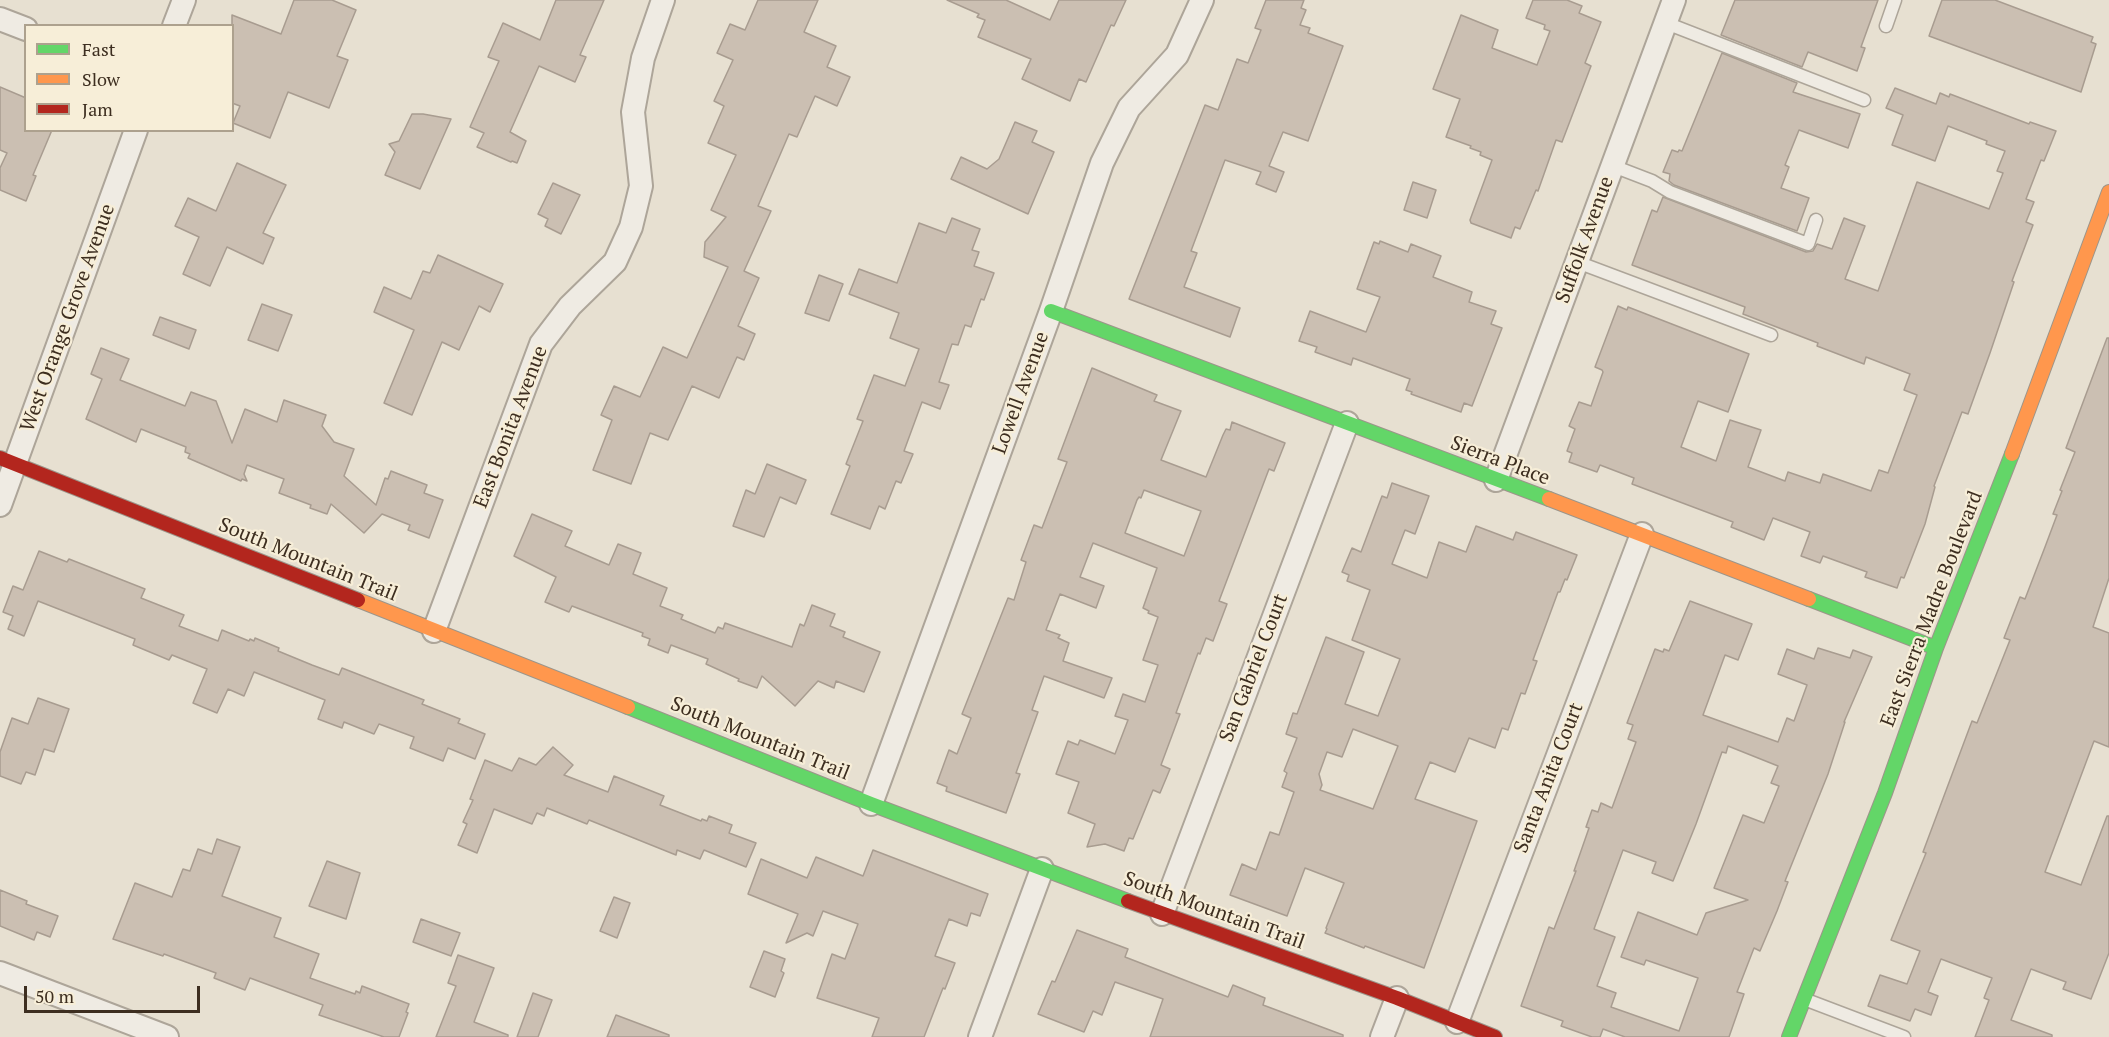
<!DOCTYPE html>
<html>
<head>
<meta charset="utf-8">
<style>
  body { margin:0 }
  #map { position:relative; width:2109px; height:1037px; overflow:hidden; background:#e7e0d1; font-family:"PT Serif",serif }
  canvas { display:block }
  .legend { position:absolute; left:24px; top:24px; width:210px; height:108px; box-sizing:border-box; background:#f7eed8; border:2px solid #ada18e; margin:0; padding:8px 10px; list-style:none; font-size:18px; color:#3d2e20 }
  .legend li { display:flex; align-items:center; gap:12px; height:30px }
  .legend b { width:30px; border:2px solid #ada18e }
  .scale { position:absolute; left:24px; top:986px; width:176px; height:27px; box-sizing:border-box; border:3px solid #3d2e20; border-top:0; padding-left:8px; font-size:18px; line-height:21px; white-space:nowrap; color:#3d2e20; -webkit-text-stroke:4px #f7eed8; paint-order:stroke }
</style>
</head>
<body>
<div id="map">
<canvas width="2109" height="1037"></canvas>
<ul class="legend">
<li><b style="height:8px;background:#63d668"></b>Fast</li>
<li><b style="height:8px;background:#ff974d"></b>Slow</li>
<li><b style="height:8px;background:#b3261e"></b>Jam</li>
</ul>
<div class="scale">50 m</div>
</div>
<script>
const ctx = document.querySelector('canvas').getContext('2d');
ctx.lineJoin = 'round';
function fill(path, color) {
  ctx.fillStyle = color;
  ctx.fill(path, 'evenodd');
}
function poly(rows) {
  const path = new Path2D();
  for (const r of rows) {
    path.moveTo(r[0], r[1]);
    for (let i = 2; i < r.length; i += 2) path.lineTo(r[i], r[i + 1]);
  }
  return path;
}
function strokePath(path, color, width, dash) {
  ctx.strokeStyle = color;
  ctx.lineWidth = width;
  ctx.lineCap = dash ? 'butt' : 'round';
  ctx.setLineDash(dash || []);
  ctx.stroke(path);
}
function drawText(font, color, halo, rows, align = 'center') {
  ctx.font = font + ' "PT Serif",serif';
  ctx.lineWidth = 4.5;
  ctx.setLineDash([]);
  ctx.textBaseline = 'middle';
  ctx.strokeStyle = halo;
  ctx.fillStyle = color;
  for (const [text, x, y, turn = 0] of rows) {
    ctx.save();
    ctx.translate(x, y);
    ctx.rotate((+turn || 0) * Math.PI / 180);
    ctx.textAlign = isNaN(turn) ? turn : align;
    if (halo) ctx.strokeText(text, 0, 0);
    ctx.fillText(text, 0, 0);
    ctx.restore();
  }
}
const building = poly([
  [294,0,332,0,356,10,337,56,348,60,329,108,288,92,270,138,233,123,240,106,232,103,232,15,281,34,294,0],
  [556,0,604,0,580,55,586,57,575,82,539,66,510,132,526,141,517,163,512,161,511,162,477,147,484,133,470,127,499,61,488,57,503,23,540,40,556,0],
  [758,0,818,0,804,32,836,46,827,67,850,77,837,106,815,96,797,137,789,134,758,206,771,211,744,271,759,278,738,326,755,334,744,360,737,357,719,398,692,386,668,440,650,433,631,484,593,470,612,420,601,415,614,386,640,397,663,347,687,358,728,267,704,257,705,242,726,217,711,210,736,155,708,143,724,106,714,101,733,60,717,53,730,24,745,30,758,0],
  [947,0,1006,0,1050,20,1059,0,1126,0,1114,26,1111,25,1086,82,1079,79,1070,101,1022,79,1031,59,978,37,985,20,977,17,979,14,947,0],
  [1266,0,1304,0,1301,8,1306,10,1300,25,1310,28,1308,33,1343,46,1308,141,1283,132,1269,166,1284,172,1276,192,1256,184,1261,172,1225,160,1191,251,1197,253,1184,287,1240,308,1230,337,1129,299,1205,105,1218,110,1237,59,1248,63,1261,30,1255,28,1266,0],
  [1533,0,1567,0,1582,6,1579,13,1601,22,1585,63,1591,66,1562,142,1556,140,1538,191,1536,190,1520,229,1515,227,1511,238,1471,223,1470,220,1492,160,1480,155,1481,152,1470,148,1471,146,1446,137,1460,99,1433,89,1461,15,1498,30,1492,48,1537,65,1550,31,1544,29,1545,25,1526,18,1533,0],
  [1735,0,1878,0,1861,47,1865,48,1857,71,1808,52,1802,67,1721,35,1735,0],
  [1942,0,1995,0,2093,37,2091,42,2096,44,2081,92,1929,36,1942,0],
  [1722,53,1797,83,1793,92,1860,114,1848,148,1799,130,1785,165,1789,167,1781,188,1809,198,1797,231,1674,185,1669,181,1670,174,1663,172,1672,150,1678,152,1679,150,1682,151,1722,53],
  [0,87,26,98,26,130,52,130,33,175,36,176,26,201,0,190,0,168,7,153,0,150,0,87],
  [1895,88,1936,104,1940,93,1949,97,1950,94,2029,124,2030,122,2056,131,2044,161,2041,160,2026,199,2034,202,2026,222,2033,225,2012,281,2014,282,1990,353,1968,414,1962,412,1934,486,1935,487,1925,524,1904,578,1901,577,1897,588,1865,577,1867,572,1823,556,1820,563,1801,556,1810,532,1773,518,1764,540,1731,527,1733,522,1632,484,1634,478,1600,465,1597,472,1569,462,1572,453,1567,451,1575,429,1569,426,1579,402,1591,406,1603,372,1602,370,1595,367,1618,306,1627,310,1628,307,1749,354,1728,412,1698,401,1681,447,1716,461,1730,420,1761,430,1748,467,1785,481,1788,472,1820,483,1823,474,1871,491,1879,470,1888,473,1917,395,1904,390,1910,374,1866,357,1864,364,1817,346,1818,343,1743,314,1745,307,1632,265,1652,210,1657,212,1663,197,1806,252,1813,251,1817,244,1832,249,1844,218,1865,226,1845,279,1878,291,1917,182,1989,209,2003,173,1997,171,2005,151,1986,144,1987,141,1948,126,1935,161,1892,145,1903,115,1886,108,1895,88],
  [412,114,423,114,451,119,420,189,385,175,395,152,389,144,399,141,412,114],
  [1015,122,1037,131,1032,142,1054,152,1028,214,951,179,961,157,987,169,999,159,1015,122],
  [237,163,286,185,263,233,274,238,263,264,227,247,210,286,183,274,199,237,175,226,188,198,216,211,237,163],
  [1413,182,1436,190,1427,218,1404,210,1413,182],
  [553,183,580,195,561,234,545,226,548,219,538,214,553,183],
  [952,218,980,229,972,250,979,252,974,266,994,273,984,300,981,299,971,327,965,325,958,345,952,344,939,382,949,385,940,409,922,402,904,451,913,454,901,483,896,481,885,509,879,506,870,529,831,514,850,466,846,464,863,421,857,419,874,375,905,386,919,349,890,338,899,313,849,294,859,269,897,283,919,223,946,233,952,218],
  [1380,241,1408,252,1411,244,1441,256,1433,277,1472,292,1469,302,1496,311,1491,324,1502,328,1472,406,1464,403,1461,412,1411,394,1412,392,1406,390,1410,379,1353,358,1351,365,1315,352,1317,347,1299,341,1310,311,1366,332,1380,297,1357,289,1374,242,1379,244,1380,241],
  [438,255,503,284,490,312,479,306,459,350,442,342,412,415,384,403,414,330,374,312,384,287,411,299,423,271,430,273,438,255],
  [819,275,843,284,829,321,805,313,819,275],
  [262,304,292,315,278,351,248,340,262,304],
  [160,317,196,330,189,349,153,335,160,317],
  [2107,338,2109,338,2109,578,2093,627,2109,633,2109,747,2094,741,2045,872,2081,885,2107,816,2109,816,2109,953,2091,999,2063,989,2066,982,2031,969,2011,1020,2052,1035,2052,1037,1975,1037,1989,1000,1984,998,1992,978,1941,959,1928,992,1938,996,1931,1015,1915,1009,1910,1021,1868,1006,1880,975,1907,984,1920,951,1891,940,1926,853,1923,852,1972,721,1977,723,2010,640,2004,638,2020,597,2025,599,2045,547,2057,515,2053,514,2062,491,2060,490,2075,452,2066,448,2107,338],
  [101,348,129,359,120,380,185,406,191,392,216,401,232,443,245,409,277,422,284,400,326,415,322,426,334,442,354,449,344,476,376,505,385,478,388,479,391,471,427,485,424,493,443,500,429,538,408,530,410,525,382,514,364,533,331,504,327,514,310,508,311,505,279,493,284,479,247,465,244,474,247,481,242,479,241,481,188,458,190,454,185,452,186,447,141,429,136,442,86,419,102,379,91,374,101,348],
  [1092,368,1157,395,1154,401,1181,411,1161,460,1206,477,1223,435,1226,429,1230,430,1232,422,1285,443,1274,471,1269,469,1219,601,1227,604,1213,641,1206,638,1200,654,1198,653,1176,713,1180,714,1161,765,1170,769,1160,793,1153,790,1133,839,1129,838,1124,851,1105,844,1087,847,1095,824,1068,813,1079,782,1056,774,1068,741,1078,745,1080,740,1115,754,1128,720,1115,716,1123,694,1145,702,1158,665,1143,660,1158,617,1148,613,1149,611,1143,608,1157,568,1093,543,1080,577,1104,586,1096,608,1060,594,1046,630,1060,635,1058,638,1069,643,1063,661,1112,678,1104,698,1044,676,1032,710,1038,712,1016,773,1020,774,1006,813,946,791,947,787,937,783,949,750,957,754,971,718,962,714,1008,598,1014,600,1026,562,1021,560,1034,525,1042,528,1067,462,1058,459,1092,368],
  [1144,490,1201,511,1184,556,1125,533,1137,500,1139,497,1141,498,1144,490],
  [767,464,806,480,796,504,780,497,764,537,733,526,746,490,755,494,767,464],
  [1392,483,1429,496,1415,534,1405,530,1392,564,1427,578,1439,542,1466,552,1476,526,1513,540,1516,532,1577,555,1567,580,1565,579,1560,592,1558,592,1533,660,1537,661,1525,694,1521,693,1508,730,1502,728,1495,748,1469,738,1455,772,1430,762,1415,799,1477,821,1424,968,1365,946,1364,948,1325,933,1327,929,1326,928,1344,883,1305,868,1287,916,1230,895,1242,864,1256,870,1270,832,1279,835,1294,792,1282,787,1287,773,1284,771,1297,738,1286,734,1293,713,1297,714,1326,637,1364,652,1345,704,1378,716,1400,659,1352,640,1370,590,1347,581,1349,575,1342,572,1352,548,1361,552,1382,496,1387,498,1392,483],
  [1353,729,1398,746,1373,809,1320,790,1322,785,1319,774,1327,752,1342,757,1353,729],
  [532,514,572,531,565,546,609,565,618,544,641,553,633,574,667,588,660,606,683,615,681,619,715,633,718,627,723,629,725,623,792,647,800,624,804,626,812,605,835,614,830,626,845,632,843,637,880,652,864,692,836,681,834,688,818,681,795,706,762,676,757,688,738,681,739,679,706,664,708,659,671,645,668,653,648,645,650,639,642,636,643,633,572,606,569,612,545,602,556,577,514,556,532,514],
  [39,551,67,562,69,559,145,589,141,598,184,615,179,626,218,641,222,630,249,641,250,639,254,641,255,638,279,648,278,651,312,665,339,675,342,668,424,700,422,704,460,719,458,723,485,734,475,759,448,748,443,761,410,748,414,737,379,724,374,734,344,722,342,728,318,719,325,700,254,672,244,696,228,689,217,713,193,703,207,669,172,655,169,660,133,645,135,639,38,601,24,636,8,629,13,616,3,612,13,586,23,590,39,551],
  [1690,601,1752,624,1738,660,1725,655,1703,715,1778,742,1787,718,1794,721,1807,685,1778,674,1787,649,1814,659,1818,648,1850,658,1853,650,1872,657,1844,722,1845,722,1828,774,1785,881,1788,882,1777,911,1760,951,1754,948,1737,992,1744,994,1729,1037,1625,1037,1603,1029,1600,1037,1592,1037,1561,1026,1563,1021,1521,1006,1549,927,1554,929,1576,871,1574,871,1589,828,1586,827,1592,810,1598,812,1601,803,1612,808,1636,742,1628,739,1633,725,1627,723,1655,649,1663,652,1664,649,1669,651,1690,601],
  [1728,746,1778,766,1771,783,1779,786,1764,823,1743,815,1714,888,1748,900,1706,913,1697,935,1638,912,1621,957,1644,965,1646,960,1698,978,1679,1031,1611,1007,1616,993,1597,986,1615,937,1594,929,1623,850,1656,862,1652,873,1673,881,1696,824,1722,752,1726,753,1728,746],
  [38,698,69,709,54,752,44,749,35,775,26,772,21,784,0,776,0,752,12,718,28,724,38,698],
  [553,747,573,765,564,775,608,792,614,776,664,796,660,805,701,821,702,819,707,821,709,816,732,825,729,833,756,843,746,867,704,850,700,859,677,850,676,855,589,820,587,824,547,808,544,816,537,813,532,824,494,809,477,853,458,845,467,824,463,822,473,800,470,799,485,760,512,771,519,758,536,765,553,747],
  [217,839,240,847,222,896,281,918,274,937,319,954,310,978,355,994,356,991,360,993,362,986,409,1004,406,1012,408,1013,399,1037,384,1037,319,1015,323,1005,250,978,245,990,214,978,216,973,164,954,163,956,113,939,135,883,172,897,183,869,190,871,198,849,212,854,217,839],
  [873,850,988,894,980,916,971,913,967,926,949,919,935,956,955,963,945,989,943,988,924,1037,872,1037,879,1018,817,998,832,954,845,959,858,924,823,911,813,936,807,933,786,943,798,914,748,894,761,859,807,878,816,857,863,876,873,850],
  [327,861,360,873,346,919,309,906,327,861],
  [0,890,27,901,26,904,58,916,50,937,37,932,34,940,0,926,0,890],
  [614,897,630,903,617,938,600,931,614,897],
  [421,919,460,933,451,956,413,942,421,919],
  [1077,930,1128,949,1125,957,1228,997,1233,985,1265,998,1263,1005,1343,1035,1343,1037,1150,1037,1163,999,1115,982,1102,1015,1093,1011,1084,1032,1038,1014,1052,981,1055,982,1077,930],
  [764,951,785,959,781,971,784,973,775,997,750,987,764,951],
  [458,955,494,968,474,1022,508,1035,508,1037,436,1037,456,986,448,983,458,955],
  [533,993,552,1000,538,1037,517,1037,533,993],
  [616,1015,669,1035,669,1037,607,1037,616,1015]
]);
const lane = poly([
  [1666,23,1864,100],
  [1886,26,1895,0],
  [1613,166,1652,181,1670,192,1808,244,1816,220],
  [1577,262,1771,335],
  [1804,999,1904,1037]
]);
const street = poly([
  [0,19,26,29],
  [174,26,184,0],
  [1496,480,1674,0],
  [0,505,136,130],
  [434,631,541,344,570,306,615,262,631,227,641,186,633,112,643,58,663,0],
  [871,804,1051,311,1102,163,1129,108,1177,55,1202,0],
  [1162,914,1347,423],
  [0,973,167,1037],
  [1457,1022,1642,534],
  [980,1037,1042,869],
  [1382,1037,1397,998]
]);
const fast = poly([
  [1051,311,1549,499],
  [1809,599,1936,648],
  [628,707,871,804,1128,901],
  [1789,1037,1885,793,1936,648,2012,454]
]);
const slow = poly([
  [2012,454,2109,192],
  [1549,499,1809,599],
  [358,600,628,707]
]);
const jam = poly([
  [0,458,358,600],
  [1128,901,1397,998,1495,1037]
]);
const streetNames = [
  ["Suffolk Avenue",1585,240,-70],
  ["West Orange Grove Avenue",68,318,-70],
  ["Lowell Avenue",1021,393,-70],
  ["East Bonita Avenue",511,427,-69],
  ["Sierra Place",1500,461,21],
  ["South Mountain Trail",308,560,22],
  ["East Sierra Madre Boulevard",1932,609,-69],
  ["San Gabriel Court",1254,668,-69],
  ["South Mountain Trail",760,739,22],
  ["Santa Anita Court",1549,778,-69],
  ["South Mountain Trail",1214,911,20]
];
fill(building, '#cbbfb2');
strokePath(building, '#a89c90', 1.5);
strokePath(lane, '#ada599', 15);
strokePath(street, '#ada599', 26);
strokePath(fast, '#9c958a', 16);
strokePath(slow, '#9c958a', 16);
strokePath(jam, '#9c958a', 16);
strokePath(lane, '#efebe3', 12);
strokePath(street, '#efebe3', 22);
strokePath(fast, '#63d668', 14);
strokePath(slow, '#ff974d', 14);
strokePath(jam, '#b3261e', 14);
drawText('20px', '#3d2e20', '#f7eed8', streetNames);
</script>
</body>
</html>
